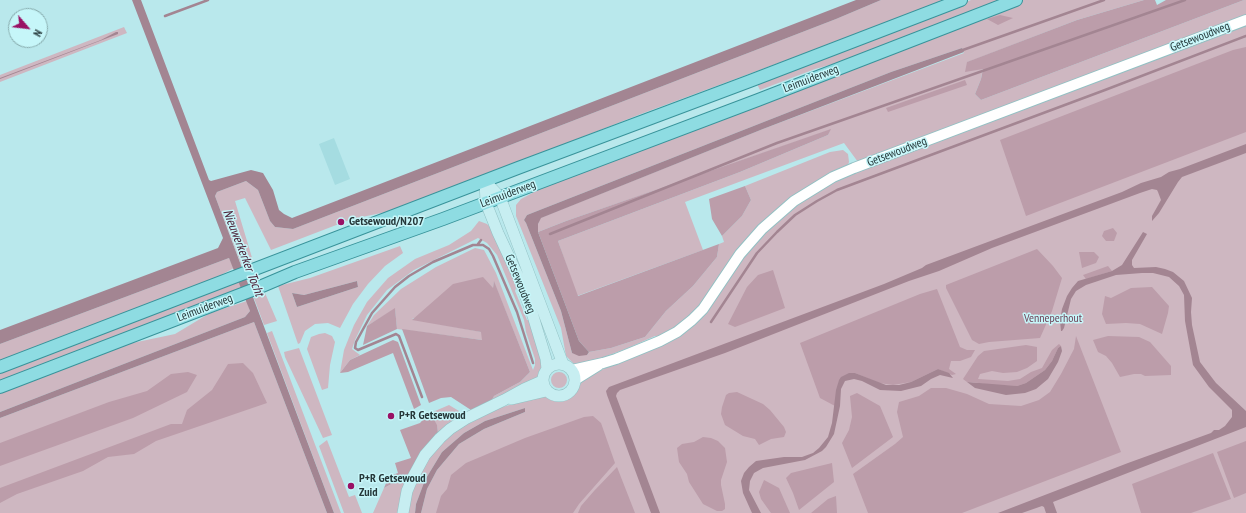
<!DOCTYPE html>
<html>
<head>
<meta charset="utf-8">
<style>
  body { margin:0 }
  #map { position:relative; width:1246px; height:513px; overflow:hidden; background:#b9e8ec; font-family:"PT Sans Narrow",sans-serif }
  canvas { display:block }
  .north { position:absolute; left:8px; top:8px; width:40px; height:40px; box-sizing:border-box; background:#c6f6f9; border:1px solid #86aaac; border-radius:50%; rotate:118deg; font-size:11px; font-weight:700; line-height:16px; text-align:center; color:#253739 }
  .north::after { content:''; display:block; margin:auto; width:14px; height:18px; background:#991165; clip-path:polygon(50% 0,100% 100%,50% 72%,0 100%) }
</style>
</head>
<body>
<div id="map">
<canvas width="1246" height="513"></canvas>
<div class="north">N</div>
</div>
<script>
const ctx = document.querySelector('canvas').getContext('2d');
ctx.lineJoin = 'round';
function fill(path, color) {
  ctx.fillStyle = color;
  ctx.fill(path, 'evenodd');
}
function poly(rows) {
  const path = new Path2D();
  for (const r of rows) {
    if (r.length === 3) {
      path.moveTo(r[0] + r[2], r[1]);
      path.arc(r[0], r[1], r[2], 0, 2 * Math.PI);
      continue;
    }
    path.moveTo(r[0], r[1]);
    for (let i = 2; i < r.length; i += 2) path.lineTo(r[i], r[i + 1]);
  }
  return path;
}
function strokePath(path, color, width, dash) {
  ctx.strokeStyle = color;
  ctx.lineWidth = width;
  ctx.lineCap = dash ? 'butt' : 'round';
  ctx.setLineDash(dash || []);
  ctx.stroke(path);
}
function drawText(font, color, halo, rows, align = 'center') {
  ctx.font = font + ' "PT Sans Narrow",sans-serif';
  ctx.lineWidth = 3;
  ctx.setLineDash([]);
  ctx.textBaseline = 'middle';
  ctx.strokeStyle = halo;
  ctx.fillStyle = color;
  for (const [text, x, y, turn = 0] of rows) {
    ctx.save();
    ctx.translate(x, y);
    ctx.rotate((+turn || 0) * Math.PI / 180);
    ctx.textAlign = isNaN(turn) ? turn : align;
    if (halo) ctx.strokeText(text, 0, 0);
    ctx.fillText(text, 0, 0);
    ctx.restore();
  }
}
const built = poly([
  [334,138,350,179,335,185,319,144]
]);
const green = poly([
  [881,0,943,0,870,29,641,114,396,210,352,219,271,250,245,198,235,201,253,261,241,264,215,196,217,192,246,181,258,190,270,221,275,227,293,229,836,19],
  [971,0,1003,0,852,59,815,69,760,90,757,84,806,63],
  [1020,0,1144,0,1077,20,968,62,983,68,981,79,975,94,981,100,1244,0,1246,0,1246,15,858,162,844,143,685,202,703,250,577,296,558,241,740,172,828,135,830,130,566,221,538,232,538,224,540,218,763,129,964,53,962,48,891,72,527,215,524,220,526,223,561,311,572,353,587,355,589,352,611,348,645,337,666,311,693,286,717,257,719,244,724,242,722,236,742,216,751,200,745,186,830,152,843,150,848,154,849,162,848,165,788,200,757,228,745,240,706,297,696,310,675,328,658,337,655,336,628,348,591,362,574,364,566,356,561,328,516,216,516,205,521,199,538,190,540,188,593,169,679,132],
  [1246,24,1246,513,421,513,427,489,437,470,459,444,484,429,525,412,525,408,485,421,464,433,442,452,425,480,416,504,415,513,407,513,407,508,416,479,432,453,458,429,499,408,541,396,562,400,572,396,584,379,617,362,671,340,756,241,801,201,840,178],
  [124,27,127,33,0,82,0,75],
  [479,221,487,224,491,228,517,285,515,291,527,320,530,320,543,357,542,368,537,378,492,400,494,396,520,382,530,372,494,282,493,289,412,319,482,332,482,340,397,329,395,309,367,326,374,315,401,289,436,267,475,248,484,250,496,273,533,370,535,365,535,359,526,332,524,320,497,255,487,243,478,238,414,270,387,290,367,315,355,340,352,349,360,355,350,360,340,373,344,350,354,325,367,302,388,278,415,259,449,245,471,231],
  [400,246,403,253,385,266,368,284,353,304,340,328,328,323,315,324,305,331,300,343,298,344,278,286,310,278],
  [357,281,358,287,297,307,292,293,304,295],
  [229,258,234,268,208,282,0,362,0,344],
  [239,281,242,288,0,382,0,373],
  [265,293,277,321,264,325,254,298],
  [247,301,250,311,245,317,0,412,0,392,123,345,175,334,210,313],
  [254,322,327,513,0,513,0,418],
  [272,331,341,513,334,513,267,333],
  [325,333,332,336,335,342,330,365,328,388,322,390,307,349,311,337,319,334],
  [299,348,332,435,323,438,285,357,284,352],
  [559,380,8],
  [449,405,459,411,459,416,438,433,437,426,434,419,428,414],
  [327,440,349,497,355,495,362,513,344,513,319,446],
  [410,474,398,513,373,513,384,488]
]);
const forest = poly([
  [1144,0,1155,0,1157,5,1166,0,1244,0,981,100,975,94,981,79,983,69,965,72,967,62,1077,20],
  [1000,15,1013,18,998,25,987,19],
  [1246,47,1246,132,1026,216,1000,140,1233,50],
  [965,80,967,85,888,112,886,108],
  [831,129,828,135,740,172,558,241,578,296,719,244,717,257,693,286,666,311,645,337,611,348,589,352,579,341,538,232,566,221],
  [745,186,751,200,742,216,722,236,712,219,709,199],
  [1113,228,1117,233,1114,241,1106,241,1102,236,1104,231],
  [1037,249,1053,266,1062,278,1052,311,1040,338,989,342,979,344,972,340,946,288,946,285],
  [1079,252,1094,252,1099,257,1096,263,1082,268],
  [1108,266,1112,271,1086,279,1083,275],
  [773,270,785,308,735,327,728,324,747,287,758,275],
  [483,277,493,288,494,281,530,372,520,382,494,396,492,400,471,410,451,397,441,398,429,403,402,329,482,340,481,332,412,320,453,284],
  [1152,287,1169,306,1168,313,1162,334,1140,324,1126,323,1106,324,1102,314,1105,296,1111,298,1131,288],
  [937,289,960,347,967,350,975,350,971,357,960,361,951,361,949,369,956,374,952,375,938,369,911,382,893,385,879,383,855,373,839,381,835,406,820,398,800,343,920,294],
  [395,308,397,329,363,345,367,326],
  [1076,336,1121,452,962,513,868,513,853,474,895,444,903,437,897,412,899,402,919,396,931,388,946,388,967,394,989,404,1021,406,1039,400,1050,392,1061,374,1074,349],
  [1108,336,1139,337,1150,342,1171,366,1171,375,1145,376,1141,374,1134,374,1120,377,1112,363,1106,356,1098,352,1093,340],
  [393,340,398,342,421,405,414,409,393,353,348,372,340,373,350,360],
  [1059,344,1061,346,1058,348,1052,361,1045,370,1026,383,1017,386,991,385,973,382,967,382,963,379,978,356,984,351,1026,345,1037,347,1037,361,1027,368,1017,372,1003,373,992,371,980,374,978,379,1008,381,1020,379,1031,372,1042,368,1052,350],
  [243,363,253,373,267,403,156,441,134,454,108,457,83,471,17,494,0,503,0,488,171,424,182,424,187,410,212,390,228,364],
  [188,372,197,375,187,392,133,418,0,466,0,443,109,402,147,391,171,374],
  [737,392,763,404,770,410,784,427,786,432,784,437,771,439,759,445,755,439,743,436,725,425,721,414,722,407,726,395,729,393],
  [857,393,880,406,893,437,852,468,842,443,849,430,852,417,850,396],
  [428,414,434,419,437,425,438,433,410,474,384,488,389,476,398,473,395,463,411,458,400,430,420,423],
  [593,416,601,423,615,463,579,504,573,513,436,513,441,496,447,489,451,475,466,463,525,438,584,417],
  [703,437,711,438,718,441,725,448,727,462,721,480,721,485,725,504,725,509,722,511,717,511,703,504,689,482,687,474,679,462,677,448,682,444,694,442],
  [1246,441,1246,493,1234,498,1217,452],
  [1213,453,1231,499,1191,513,1141,513,1132,484],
  [832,463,834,482,799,510,793,493,786,478,791,473],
  [617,467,635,513,578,513,581,506,594,491],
  [764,480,779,488,790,513,771,513,761,499,759,492],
  [836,496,837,513,811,513,828,499]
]);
const water = poly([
  [132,0,141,0,209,180,211,181,251,170,263,173,273,190,279,210,284,214,292,218,856,0,881,0,836,19,293,229,275,227,270,221,258,190,246,181,217,192,215,196,334,513,327,513,254,322,0,418,0,412,245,317,250,311,229,258,0,344,0,330,218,248,223,238],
  [116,32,118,32,118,34,0,79,0,78,101,40],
  [962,48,964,52,763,129,541,218,538,224,538,232,579,341,589,352,587,355,579,356,572,353,561,311,526,223,524,220,527,215,891,72],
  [1246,144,1246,153,1182,177,1178,182,1159,213,1152,221,1152,216,1161,200,1158,192,1157,190,1152,189,1140,193,992,248,939,271,909,281,725,353,620,390,617,393,616,396,660,513,651,513,607,395,606,391,609,387,884,284,922,268,926,265,1122,192,1141,183,1161,177,1169,172,1180,169],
  [1143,232,1147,234,1132,260,1132,265,1134,268,1156,267,1165,269,1173,272,1184,281,1192,298,1191,312,1192,325,1200,362,1216,383,1246,411,1246,427,1053,502,1057,513,1046,513,1044,507,1042,506,1022,513,998,513,1128,463,1211,433,1214,430,1219,430,1225,426,1232,417,1232,410,1209,387,1193,365,1185,321,1184,295,1179,286,1169,277,1153,273,1142,273,1116,275,1086,285,1076,291,1071,299,1064,328,1062,331,1061,331,1060,321,1062,309,1067,296,1072,288,1078,281,1112,271,1122,265],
  [357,281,358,287,297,307,292,293,304,295],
  [1061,346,1062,351,1058,362,1048,379,1036,389,1025,393,1006,395,975,388,967,382,1017,386,1026,383,1045,370,1052,361,1058,348],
  [938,369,949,373,953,378,940,375,931,379,921,386,901,391,880,390,862,381,854,379,845,381,841,389,840,406,834,434,826,447,822,451,805,460,763,468,754,473,750,481,749,490,761,513,752,513,743,493,741,481,744,473,749,467,756,461,784,457,802,457,813,453,819,448,828,437,832,423,836,390,839,380,841,377,849,373,855,373,886,385,899,385,911,382],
  [525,408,525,412,484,429,459,444,437,470,427,489,421,513,415,513,416,504,425,480,442,452,464,433,485,421]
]);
const stream = poly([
  [165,16,208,0],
  [960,51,1104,0],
  [550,234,777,143,1185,0],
  [478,244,481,240],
  [711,322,757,253,777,232,795,215,817,201,837,190,1105,90,1246,36],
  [422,397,399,336,396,334,358,350,355,348,356,342,372,313,395,287,409,276,433,262,473,245,483,245,489,249,493,256,517,312,533,363]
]);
const tertiary = poly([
  [572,370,603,363,616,359,660,341,677,332,692,320,703,309,740,254,762,229,794,201,833,177,854,168,1246,20],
  [575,380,599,365]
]);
const secondary = poly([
  [485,181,500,197,563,364],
  [485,181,486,202,488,208,498,233,519,278,533,316,546,359,547,369],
  [559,380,16],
  [512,399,546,391],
  [403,513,407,491,413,477,425,455,440,438,450,429,467,418,504,400,524,389,542,381]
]);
const primary = poly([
  [0,367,518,168,750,81,961,0],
  [0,387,255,289,295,272,443,219,758,100,1016,0]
]);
const markers = [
  [341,222,4,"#991165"],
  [391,416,4,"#991165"],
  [351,486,4,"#991165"]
];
const streetNames = [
  ["Getsewoudweg",1200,37,-21],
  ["Leimuiderweg",811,79,-21],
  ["Getsewoudweg",897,152,-21],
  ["Leimuiderweg",508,194,-21],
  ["Getsewoudweg",520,284,68],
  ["Leimuiderweg",205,308,-21]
];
const poiNames = [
  ["Getsewoud/N207",349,222],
  ["P+R Getsewoud",399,416],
  ["P+R Getsewoud",359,479],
  ["Zuid",359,493]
];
const parkNames = [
  ["Venneperhout",1053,319]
];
const waterNames = [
  ["Nieuwerkerker Tocht",243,253,69]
];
fill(built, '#a5dce1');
fill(green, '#ceb7c1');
fill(forest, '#bc9daa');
fill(water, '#a38592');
strokePath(stream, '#a38592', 2.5);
strokePath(tertiary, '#92c0c3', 12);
strokePath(secondary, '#92c0c3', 12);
strokePath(primary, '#38939a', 14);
strokePath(tertiary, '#fff', 10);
strokePath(secondary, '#c7eef1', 11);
strokePath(primary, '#8edce2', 12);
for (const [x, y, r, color] of markers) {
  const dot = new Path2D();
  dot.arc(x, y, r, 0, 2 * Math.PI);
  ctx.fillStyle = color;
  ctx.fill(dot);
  strokePath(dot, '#c6f6f9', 1.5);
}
drawText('12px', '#253739', '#c6f6f9', streetNames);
drawText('bold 12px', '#253739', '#c6f6f9', poiNames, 'left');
drawText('12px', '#6f4157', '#c6f6f9', parkNames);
drawText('italic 13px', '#4e2339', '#c6f6f9', waterNames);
</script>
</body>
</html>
